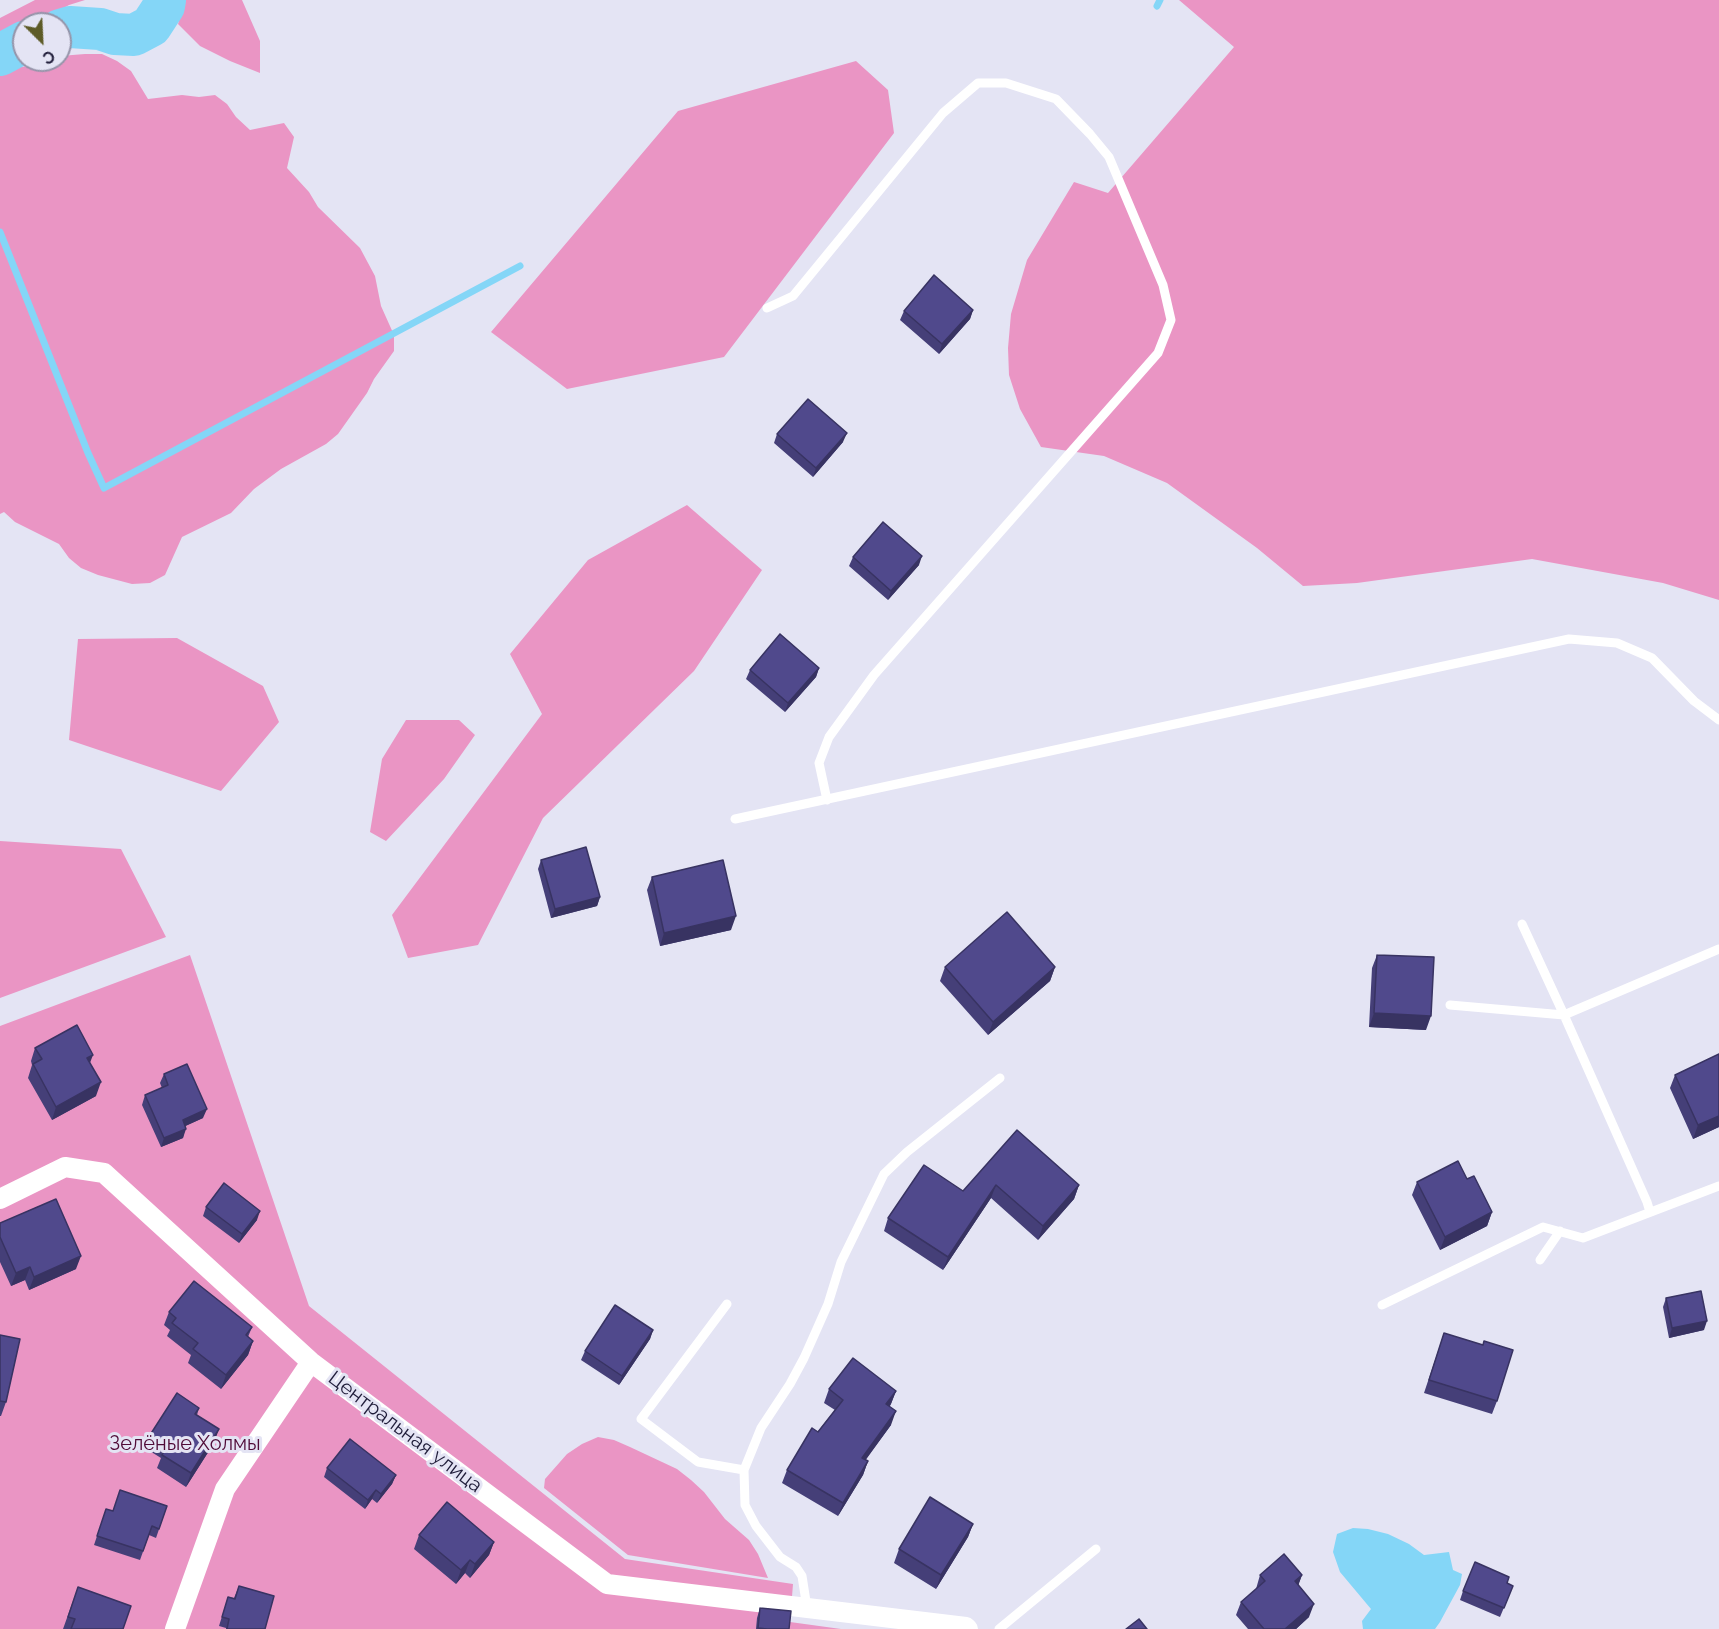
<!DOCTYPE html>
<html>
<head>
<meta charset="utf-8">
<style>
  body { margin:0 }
  #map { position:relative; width:1719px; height:1629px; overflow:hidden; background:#e4e4f4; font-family:Raleway,sans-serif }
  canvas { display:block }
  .north { position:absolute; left:12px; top:12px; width:60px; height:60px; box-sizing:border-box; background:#e4e4f4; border:2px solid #9594a9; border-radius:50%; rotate:156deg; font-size:16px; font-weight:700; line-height:24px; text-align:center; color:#1f1c39 }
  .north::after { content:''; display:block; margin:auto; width:21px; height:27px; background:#5d5b27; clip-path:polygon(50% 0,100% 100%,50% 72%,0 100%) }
</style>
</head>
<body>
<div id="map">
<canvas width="1719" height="1629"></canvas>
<div class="north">С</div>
</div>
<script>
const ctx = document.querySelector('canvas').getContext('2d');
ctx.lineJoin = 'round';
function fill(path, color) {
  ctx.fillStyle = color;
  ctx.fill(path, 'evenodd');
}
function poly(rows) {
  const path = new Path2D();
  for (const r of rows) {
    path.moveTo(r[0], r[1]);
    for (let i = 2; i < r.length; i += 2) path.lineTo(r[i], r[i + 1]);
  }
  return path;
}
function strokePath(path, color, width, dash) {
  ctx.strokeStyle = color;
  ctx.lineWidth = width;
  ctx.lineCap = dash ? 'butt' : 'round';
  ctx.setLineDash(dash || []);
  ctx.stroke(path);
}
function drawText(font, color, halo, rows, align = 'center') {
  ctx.font = font + ' Raleway,sans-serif';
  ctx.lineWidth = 6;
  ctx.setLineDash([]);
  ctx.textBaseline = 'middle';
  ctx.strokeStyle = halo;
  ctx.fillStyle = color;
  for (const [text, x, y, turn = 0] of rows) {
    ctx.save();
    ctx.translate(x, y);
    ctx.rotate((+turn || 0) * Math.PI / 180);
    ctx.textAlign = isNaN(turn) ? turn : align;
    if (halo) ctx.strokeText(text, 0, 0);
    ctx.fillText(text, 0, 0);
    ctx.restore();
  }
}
const green = poly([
  [35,0,85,0,69,5,35,24,24,24,24,30,0,39,0,18],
  [185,0,242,0,260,41,260,73,230,61,200,46,178,24],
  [1179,0,1719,0,1719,600,1663,583,1532,559,1357,583,1303,586,1257,548,1167,483,1104,456,1041,447,1020,409,1009,375,1008,348,1011,314,1027,260,1074,182,1108,193,1234,47],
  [85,54,102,54,117,61,131,71,148,99,182,95,199,97,215,95,227,104,236,117,250,130,284,123,294,137,287,168,309,192,318,207,360,248,375,276,381,306,394,335,394,351,374,379,367,393,338,434,326,444,281,469,254,489,231,513,182,537,165,575,150,583,132,584,98,575,81,568,69,558,59,544,15,522,4,512,0,514,0,70,35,65,47,60,60,60,60,56],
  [856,61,888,90,894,133,724,357,567,389,491,332,678,111],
  [687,505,762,570,694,671,543,818,478,945,408,958,392,915,542,714,510,654,588,560],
  [177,638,263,686,279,722,221,791,69,740,78,639],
  [406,720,459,720,475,735,444,779,386,841,370,832,382,759],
  [0,841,121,849,166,937,0,998],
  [190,955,309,1306,625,1559,793,1584,790,1622,841,1629,0,1629,0,1026],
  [598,1437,614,1440,630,1447,677,1469,691,1480,704,1492,725,1519,749,1540,758,1554,768,1578,628,1555,544,1488,545,1479,567,1454,582,1444]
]);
const water = poly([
  [1353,1528,1368,1529,1388,1534,1409,1544,1424,1555,1449,1552,1453,1570,1462,1574,1460,1585,1440,1622,1435,1629,1363,1629,1362,1621,1371,1609,1340,1572,1333,1552,1337,1534]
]);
const stream = poly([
  [1157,6,1160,0],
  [0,232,88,453,104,488,520,266]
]);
const river = poly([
  [60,30,70,27,100,29,115,34,134,35,151,26,164,6,165,0],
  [0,55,24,42]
]);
const service = poly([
  [767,308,793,296,943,113,978,83,1006,83,1056,99,1090,134,1109,157,1163,285,1171,320,1158,353,874,675,829,737,819,763,827,800],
  [735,819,1569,639,1617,643,1652,658,1694,701,1719,720],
  [1522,924,1564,1015,1647,1202,1650,1212],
  [1450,1005,1564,1015,1719,949],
  [1540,1260,1560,1231],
  [727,1304,641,1419,698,1462,744,1470],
  [1382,1305,1543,1227,1583,1238,1719,1186],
  [807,1608,802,1576,796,1567,780,1557,756,1526,745,1505,744,1470,761,1428,790,1384,804,1358,828,1304,841,1262,884,1174,907,1152,1000,1078],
  [999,1629,1096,1549]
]);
const minor = poly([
  [0,1199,65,1167,104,1173,311,1362,607,1584,966,1627,968,1629],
  [175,1629,225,1489,311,1362]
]);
const wall = poly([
  [973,310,970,319,939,354,900,320,904,311],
  [777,434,843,442,813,477,774,443],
  [853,557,919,565,888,600,849,566],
  [819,668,816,677,785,712,746,679,750,670],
  [541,860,600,897,597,906,551,918,538,869],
  [652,877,731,930,660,946,647,890],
  [1377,955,1426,1030,1369,1027,1372,968],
  [945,967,1055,967,1050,981,988,1035,940,981],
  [35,1048,90,1063,96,1096,52,1120,28,1078,32,1065,31,1061],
  [1719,1054,1719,1127,1693,1139,1670,1088,1675,1075],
  [164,1074,203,1118,185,1126,183,1138,161,1147,142,1105,145,1095,162,1088,160,1083],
  [1017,1130,1079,1185,1074,1199,1038,1240,991,1198,943,1270,884,1231,888,1218,963,1191],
  [1467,1179,1492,1212,1487,1226,1440,1250,1412,1195,1417,1182],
  [206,1207,257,1220,239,1243,203,1216],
  [0,1223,76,1269,29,1290,25,1280,11,1286,0,1262],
  [1666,1298,1704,1330,1669,1338,1663,1307],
  [169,1312,252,1327,248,1337,253,1341,248,1355,221,1389,188,1363,191,1355,167,1336,170,1330,164,1325],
  [653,1330,650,1339,619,1385,581,1360,585,1351],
  [1444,1333,1497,1401,1492,1414,1424,1393],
  [0,1335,6,1402,1,1416,0,1416],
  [829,1389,896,1391,890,1406,891,1425,865,1460,868,1461,863,1475,838,1516,782,1483,787,1470,835,1410,824,1403],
  [199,1408,197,1415,214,1443,186,1487,157,1468,161,1458,145,1448,150,1435],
  [327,1468,396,1475,392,1484,377,1503,372,1499,365,1509,324,1477],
  [167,1506,156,1538,149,1535,140,1560,94,1545,106,1509,113,1511],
  [973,1524,968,1537,936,1589,894,1563,899,1549],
  [419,1535,494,1542,489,1555,470,1578,465,1573,456,1584,414,1549],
  [1260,1575,1302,1575,1298,1585,1309,1617,1296,1629,1248,1629,1236,1615,1241,1602,1256,1589],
  [239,1586,265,1629,226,1629,226,1628,219,1626,228,1597,234,1598],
  [1513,1586,1500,1617,1460,1600,1463,1591],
  [78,1587,123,1629,63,1629],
  [760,1608,789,1629,756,1629,757,1618]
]);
const shadedWall = poly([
  [973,310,970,319,939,354,942,344],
  [847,433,843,442,813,477,816,468],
  [922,556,919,565,888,600,891,591],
  [819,668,816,677,785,712,788,703],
  [600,897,597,906,551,918,555,909],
  [736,916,731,930,660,946,664,933],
  [1055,967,1050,981,988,1035,993,1022],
  [1374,1013,1431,1016,1426,1030,1369,1027],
  [93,1055,88,1068,87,1058],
  [101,1082,96,1096,52,1120,56,1107],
  [207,1109,203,1118,179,1129,183,1120],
  [1719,1116,1719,1127,1693,1139,1698,1125],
  [186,1129,183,1138,161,1147,164,1138],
  [996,1185,991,1198,943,1270,948,1257],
  [1079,1185,1074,1199,1038,1240,1043,1226],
  [260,1211,257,1220,239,1243,242,1234],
  [1492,1212,1487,1226,1440,1250,1445,1237],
  [81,1256,76,1269,29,1290,34,1277],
  [30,1267,25,1280,11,1286,16,1273],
  [1707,1321,1704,1330,1669,1338,1672,1328],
  [653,1330,650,1339,619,1385,622,1376],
  [253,1341,248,1355,221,1389,226,1375],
  [896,1391,891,1404,882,1417,886,1404],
  [896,1411,891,1425,857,1472,862,1458],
  [219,1429,214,1443,186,1487,191,1473],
  [868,1461,863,1475,838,1516,843,1503],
  [396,1475,392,1484,377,1503,381,1494],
  [376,1490,372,1499,365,1509,368,1500],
  [973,1524,968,1537,936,1589,941,1575],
  [494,1542,489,1555,470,1578,475,1564],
  [470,1560,465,1573,456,1584,461,1570],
  [1302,1575,1297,1589,1295,1581],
  [1314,1604,1309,1617,1296,1629,1285,1629]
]);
const building = poly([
  [934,275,973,310,942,344,904,311,934,275],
  [808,399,847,433,816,468,777,434,808,399],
  [883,522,922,556,891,591,853,557,883,522],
  [780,634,819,668,788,703,750,670,780,634],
  [586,847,600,897,555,909,541,860,586,847],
  [723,860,736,916,664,933,652,877,723,860],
  [1007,912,1055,967,993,1022,945,967,1007,912],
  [1377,955,1434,957,1431,1016,1374,1013,1377,955],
  [77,1025,93,1055,87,1058,101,1082,56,1107,33,1064,42,1059,35,1048,77,1025],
  [1719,1054,1719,1116,1698,1125,1675,1075,1719,1054],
  [187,1064,207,1109,183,1120,186,1129,164,1138,145,1095,168,1085,164,1074,187,1064],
  [1017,1130,1079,1185,1043,1226,996,1185,948,1257,888,1218,924,1165,963,1191,1017,1130],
  [1458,1161,1467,1179,1474,1176,1492,1212,1445,1237,1417,1182,1458,1161],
  [224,1183,260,1211,242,1234,206,1207,224,1183],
  [56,1199,81,1256,34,1277,30,1267,16,1273,0,1237,0,1223,56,1199],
  [194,1281,252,1327,246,1335,253,1341,226,1375,193,1349,198,1343,172,1323,176,1318,169,1312,194,1281],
  [1701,1291,1707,1321,1672,1328,1666,1298,1701,1291],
  [615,1305,653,1330,622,1376,585,1351,615,1305],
  [1444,1333,1483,1345,1484,1341,1513,1350,1497,1401,1429,1380,1444,1333],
  [0,1335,20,1339,6,1402,0,1401,0,1335],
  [853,1358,896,1391,886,1404,896,1411,862,1458,868,1461,843,1503,787,1470,812,1428,818,1432,843,1400,829,1389,853,1358],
  [177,1393,199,1408,195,1414,219,1429,191,1473,162,1455,167,1446,150,1435,177,1393],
  [350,1439,396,1475,381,1494,376,1490,368,1500,327,1468,350,1439],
  [120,1490,167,1506,159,1529,152,1526,143,1551,97,1536,106,1509,113,1511,120,1490],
  [930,1497,973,1524,941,1575,899,1549,930,1497],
  [447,1502,494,1542,475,1564,470,1560,461,1570,419,1535,447,1502],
  [1284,1554,1302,1575,1295,1581,1314,1604,1285,1629,1264,1629,1241,1602,1265,1581,1260,1575,1284,1554],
  [1475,1562,1509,1577,1507,1583,1513,1586,1504,1608,1463,1591,1475,1562],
  [239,1586,274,1596,265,1629,227,1629,229,1619,222,1617,228,1597,235,1599,239,1586],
  [78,1587,131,1606,123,1629,71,1629,75,1619,68,1617,78,1587],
  [760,1608,791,1611,789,1629,767,1629,758,1628,760,1608],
  [1139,1619,1147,1629,1126,1629,1139,1619]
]);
const streetNames = [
  ["Центральная улица",405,1432,37]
];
const parkNames = [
  ["Зелёные Холмы",185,1444]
];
fill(green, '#ea95c4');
fill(water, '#84d6f7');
strokePath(stream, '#84d6f7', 7);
strokePath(river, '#84d6f7', 42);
strokePath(service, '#fff', 9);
strokePath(minor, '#fff', 20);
fill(wall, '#453f78');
fill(shadedWall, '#383362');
fill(building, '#50498c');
strokePath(building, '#383362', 1.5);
drawText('20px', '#1f1c39', '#e4e4f4', streetNames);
drawText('20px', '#500c38', '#e4e4f4', parkNames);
</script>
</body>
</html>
